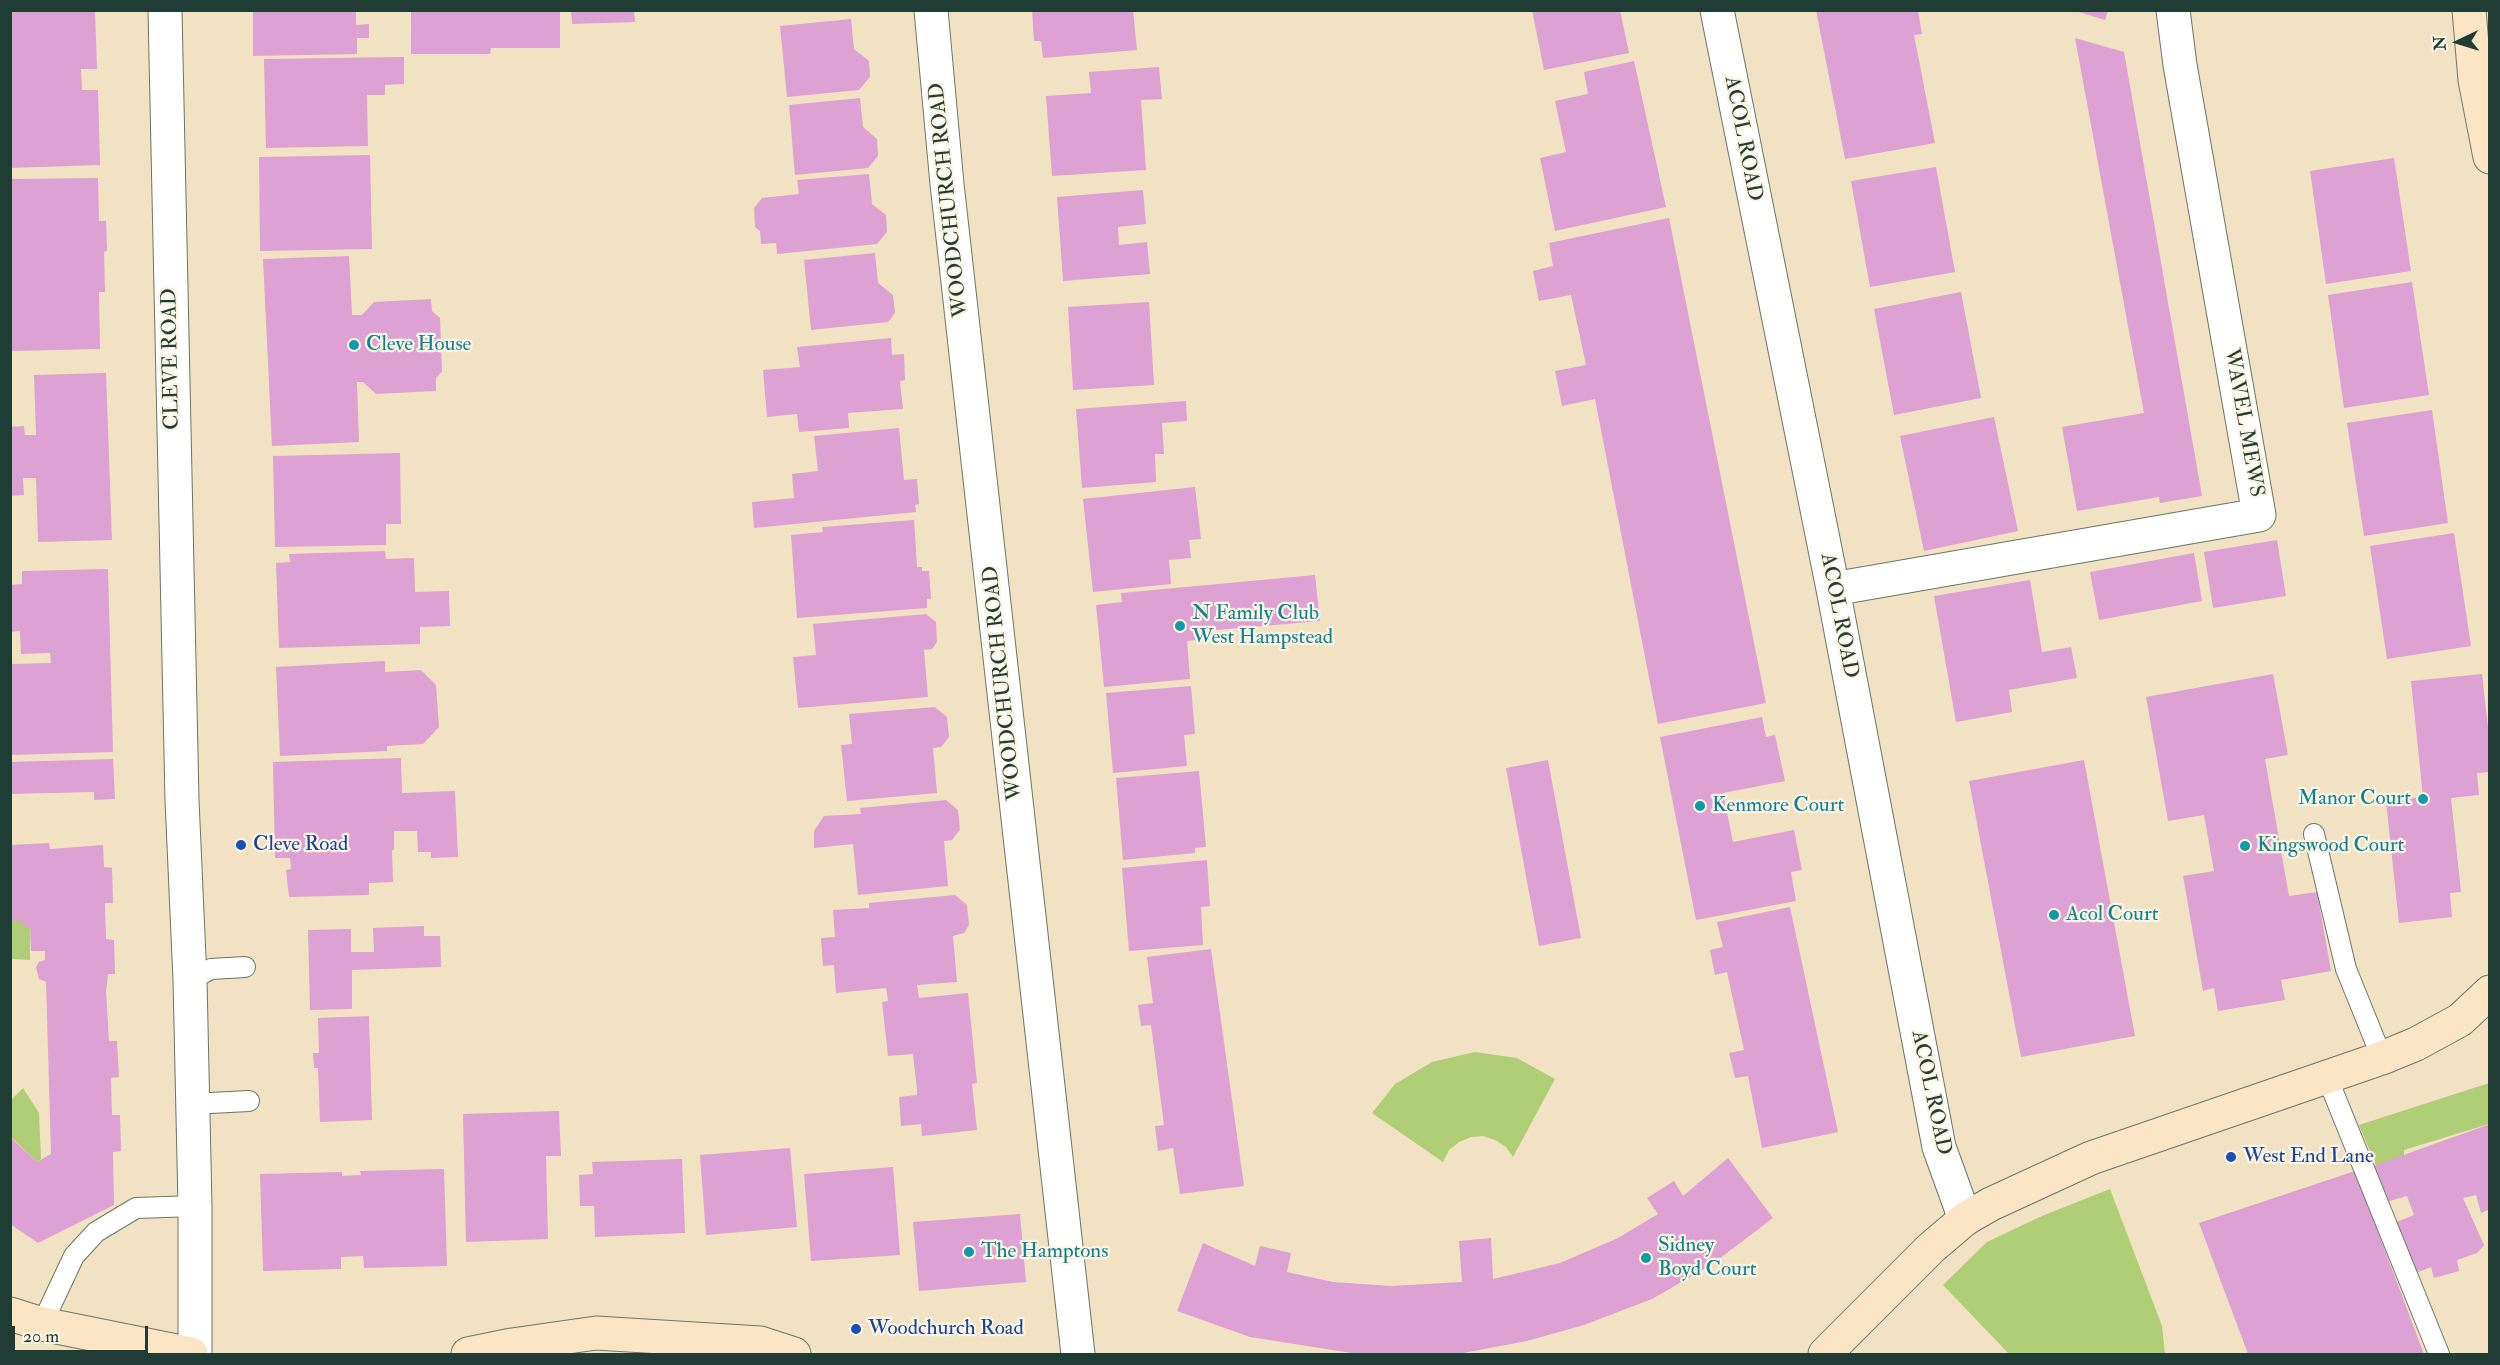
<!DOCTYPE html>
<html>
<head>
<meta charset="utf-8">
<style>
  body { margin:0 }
  #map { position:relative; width:2500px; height:1365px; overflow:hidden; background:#f2e2c4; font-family:"IM FELL Double Pica",serif }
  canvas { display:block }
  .frame { position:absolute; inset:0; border:12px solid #1f3d34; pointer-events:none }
  .north { position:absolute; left:2428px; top:12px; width:60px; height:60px; -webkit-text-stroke:4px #fcf5e5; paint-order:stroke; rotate:266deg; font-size:16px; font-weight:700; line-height:24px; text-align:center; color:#1f3d34 }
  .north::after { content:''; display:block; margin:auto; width:21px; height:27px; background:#1f3d34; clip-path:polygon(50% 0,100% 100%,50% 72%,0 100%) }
  .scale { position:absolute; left:12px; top:1326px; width:136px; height:27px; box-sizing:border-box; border:3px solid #1f3d34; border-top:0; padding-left:8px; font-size:18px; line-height:21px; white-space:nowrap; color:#1f3d34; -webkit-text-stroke:4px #fcf5e5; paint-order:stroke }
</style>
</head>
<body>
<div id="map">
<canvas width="2500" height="1365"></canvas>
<div class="frame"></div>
<div class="north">N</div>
<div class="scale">20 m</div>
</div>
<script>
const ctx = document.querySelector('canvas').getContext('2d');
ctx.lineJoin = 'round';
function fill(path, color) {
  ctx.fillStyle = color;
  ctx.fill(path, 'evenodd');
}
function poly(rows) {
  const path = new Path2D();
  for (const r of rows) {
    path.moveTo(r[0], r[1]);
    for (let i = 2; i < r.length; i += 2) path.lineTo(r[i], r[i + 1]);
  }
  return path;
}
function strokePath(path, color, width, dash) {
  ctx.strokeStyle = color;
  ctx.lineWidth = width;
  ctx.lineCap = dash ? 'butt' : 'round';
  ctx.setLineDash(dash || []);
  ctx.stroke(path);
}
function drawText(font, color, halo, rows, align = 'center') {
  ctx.font = font + ' "IM FELL Double Pica",serif';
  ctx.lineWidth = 4.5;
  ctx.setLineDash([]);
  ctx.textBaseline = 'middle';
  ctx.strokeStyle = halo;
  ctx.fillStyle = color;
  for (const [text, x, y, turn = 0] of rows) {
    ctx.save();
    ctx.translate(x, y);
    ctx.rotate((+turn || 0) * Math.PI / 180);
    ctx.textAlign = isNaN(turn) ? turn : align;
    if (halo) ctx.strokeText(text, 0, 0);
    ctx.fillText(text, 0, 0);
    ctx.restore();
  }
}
const green = poly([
  [10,921,23,921,23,927,30,927,30,960,11,959],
  [1475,1052,1517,1058,1555,1079,1513,1157,1506,1147,1495,1140,1483,1136,1471,1137,1459,1142,1449,1150,1443,1162,1372,1113,1395,1084,1432,1062],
  [2489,1083,2489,1124,2404,1150,2404,1156,2376,1165,2359,1125],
  [23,1088,39,1113,41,1159,37,1162,11,1137,10,1101],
  [2110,1189,2162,1326,2165,1354,2009,1354,1943,1285,1987,1242,2042,1216]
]);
const building = poly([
  [10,10,95,10,97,69,81,69,82,90,98,90,100,165,10,168],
  [253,10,356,10,356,25,369,24,369,38,357,38,357,54,253,56],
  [411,10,560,10,560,48,491,48,490,54,411,54],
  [571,10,634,10,635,22,572,24],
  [1032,10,1133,10,1137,50,1043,58,1041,41,1034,41],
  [1532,10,1620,10,1629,53,1544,70],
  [1816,10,1918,10,1922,34,1914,35,1935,143,1845,159],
  [2072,10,2108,10,2105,20],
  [851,19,854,49,869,61,870,77,859,90,787,97,780,26],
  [2075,38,2124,52,2202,496,2160,503,2159,497,2077,511,2062,427,2144,413],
  [404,57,404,84,385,85,385,95,367,95,368,146,266,148,264,59],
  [1634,61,1666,207,1555,231,1540,158,1566,152,1555,101,1588,94,1584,72],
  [1159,67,1162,99,1141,100,1146,170,1052,176,1046,96,1091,93,1089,72],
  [860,98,863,127,877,139,878,156,868,168,795,175,789,105],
  [370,155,372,249,260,251,259,157],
  [2394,158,2411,271,2326,284,2310,171],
  [1936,167,1955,272,1870,287,1851,181],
  [869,174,872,204,886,215,887,232,877,244,777,254,776,243,761,244,760,231,755,227,754,208,762,198,799,194,797,180],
  [98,178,99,221,106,221,107,251,104,252,105,292,99,292,100,349,10,351,10,179],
  [1143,190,1146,224,1118,227,1119,245,1147,242,1150,274,1063,281,1057,197],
  [1669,218,1766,703,1658,724,1595,399,1562,406,1555,371,1586,365,1571,295,1539,301,1533,271,1553,266,1549,243],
  [875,253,878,283,893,295,895,313,888,322,811,330,804,260],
  [349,256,352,315,362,315,374,302,431,299,432,311,440,318,442,372,436,378,436,391,376,394,363,382,357,382,359,442,272,446,263,259],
  [2412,282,2429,395,2344,408,2328,295],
  [1961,292,1981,398,1894,415,1874,309],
  [1149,302,1154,385,1073,390,1068,307],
  [891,338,892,355,904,354,905,380,900,381,903,409,848,413,849,428,799,432,797,414,767,417,763,370,800,367,797,347],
  [106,373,112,540,38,542,36,478,23,478,24,495,10,496,10,427,24,426,25,435,36,435,34,375],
  [1186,401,1187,421,1162,423,1164,454,1155,454,1156,482,1082,488,1076,409],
  [2432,410,2448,523,2364,536,2347,423],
  [1994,417,2018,531,1924,551,1900,436],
  [899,428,904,480,917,479,919,504,915,505,916,512,754,528,752,502,794,498,792,474,818,471,814,436],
  [400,453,401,524,386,524,386,545,275,547,273,456],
  [1195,487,1201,539,1189,540,1191,558,1169,560,1171,584,1093,592,1083,499],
  [914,520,917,567,922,567,922,571,929,571,931,599,927,599,927,608,797,618,791,535,823,532,822,527],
  [2454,533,2471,646,2387,659,2370,546],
  [2277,540,2286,596,2213,608,2204,552],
  [385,551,386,559,414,558,415,592,449,591,450,626,420,627,420,644,279,648,276,563,290,562,289,554],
  [2194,553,2202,601,2099,620,2090,572],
  [108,569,113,752,10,755,10,664,51,663,50,653,21,654,20,631,10,632,10,585,22,584,22,571],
  [1315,575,1320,621,1205,631,1205,639,1187,641,1190,679,1104,687,1096,605,1122,602,1121,593],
  [2030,580,2042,652,2071,647,2077,678,2009,690,2012,712,1956,722,1934,596],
  [926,614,936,622,937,642,932,649,924,650,928,697,798,708,793,657,816,655,813,624],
  [385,661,385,672,421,670,436,685,439,727,423,744,387,746,387,751,280,756,276,667],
  [2273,674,2288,755,2265,759,2289,896,2317,892,2331,971,2281,980,2285,1000,2218,1011,2214,988,2203,991,2183,876,2214,871,2204,815,2168,821,2146,697],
  [2482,674,2490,745,2490,772,2477,773,2479,795,2451,798,2461,892,2450,893,2452,917,2399,923,2386,801,2423,797,2411,681],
  [1191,686,1195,734,1184,735,1187,766,1113,773,1106,693],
  [935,707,947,717,949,737,941,747,933,748,937,793,847,801,841,745,852,744,849,714],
  [1762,717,1766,737,1775,735,1785,781,1723,793,1733,842,1794,830,1802,870,1791,872,1796,901,1696,920,1660,737],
  [401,758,402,793,455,791,458,857,431,858,431,852,418,852,417,831,394,831,394,850,392,850,393,882,369,883,369,895,289,897,286,870,291,869,290,858,275,858,273,762],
  [113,759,115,799,94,800,94,792,10,794,10,762],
  [1548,760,1581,938,1539,946,1506,768],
  [2084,760,2135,1036,2021,1057,1969,781],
  [1199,771,1206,847,1195,848,1195,853,1123,860,1116,778],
  [946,800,958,810,960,830,952,840,944,841,948,886,858,895,853,844,814,848,814,831,824,816,861,814,860,808],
  [49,843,50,849,103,845,104,867,112,868,113,903,105,903,106,939,114,940,115,974,108,974,106,992,109,1041,117,1041,119,1077,111,1078,112,1115,120,1115,121,1151,113,1152,114,1205,38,1243,10,1224,10,1137,37,1162,51,1154,46,982,39,979,36,967,39,962,45,960,45,951,31,951,30,927,23,927,23,921,10,921,10,845],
  [1207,860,1210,906,1201,907,1203,945,1129,951,1122,868],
  [955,895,967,905,969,925,964,933,953,936,957,982,917,985,919,998,968,993,977,1083,972,1084,977,1130,922,1136,921,1124,901,1126,899,1097,917,1095,917,1090,913,1054,888,1056,882,1002,888,1001,886,988,836,993,834,965,823,966,821,938,835,937,833,910,869,908,869,903],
  [1790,907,1838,1132,1762,1148,1748,1076,1735,1078,1729,1053,1744,1050,1727,972,1715,975,1710,950,1723,947,1717,922],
  [424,926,424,936,440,936,441,967,352,970,352,1009,310,1010,308,930,351,929,351,952,374,952,373,928],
  [1211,949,1244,1186,1180,1194,1173,1148,1158,1151,1155,1126,1164,1125,1151,1025,1141,1026,1138,1005,1153,1003,1147,957],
  [369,1016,372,1120,320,1122,318,1068,314,1068,313,1053,319,1053,318,1018],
  [559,1111,561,1156,546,1156,548,1239,466,1242,463,1114],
  [2490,1124,2490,1209,2481,1213,2476,1195,2463,1198,2484,1245,2477,1253,2457,1260,2459,1271,2434,1278,2431,1267,2416,1273,2394,1223,2414,1215,2407,1196,2383,1203,2370,1167],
  [790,1148,797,1227,706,1235,700,1155],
  [1728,1158,1773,1218,1711,1265,1652,1299,1584,1325,1527,1341,1458,1354,1358,1354,1250,1337,1177,1311,1203,1243,1255,1266,1260,1246,1291,1253,1287,1272,1333,1282,1391,1286,1462,1282,1459,1241,1491,1238,1493,1279,1560,1263,1618,1238,1658,1214,1647,1198,1674,1181,1683,1196],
  [682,1159,685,1233,595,1237,594,1206,580,1206,579,1175,593,1174,592,1162],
  [893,1167,900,1255,811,1261,804,1174],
  [444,1169,447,1266,364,1268,363,1256,341,1257,341,1269,263,1271,260,1174,342,1172,342,1176,361,1175,360,1171],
  [2355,1171,2424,1354,2248,1354,2199,1223],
  [1020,1214,1026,1282,919,1291,913,1222]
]);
const service = poly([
  [2314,834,2346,969,2382,1058],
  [190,980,211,969,245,967],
  [2327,1077,2439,1354],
  [191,1104,249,1101],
  [42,1324,74,1256,96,1232,136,1208,195,1206]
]);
const minor = poly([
  [931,10,947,184,1078,1354],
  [1717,10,1833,589,1939,1147,1965,1219],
  [1833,589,2259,515,2180,65,2173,10]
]);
const tertiary = poly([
  [165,10,182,800,190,980,195,1206,195,1354]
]);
const secondary = poly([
  [2469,10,2475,80,2490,157],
  [10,1314,42,1324,191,1354],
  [468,1354,512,1345,596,1333,760,1343,794,1354],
  [1825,1354,1931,1248,1965,1219,1991,1204,2091,1158,2382,1058,2416,1044,2460,1020,2490,992]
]);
const markers = [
  [354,345,6,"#0f9aa8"],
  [1180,626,6,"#0f9aa8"],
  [2423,799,6,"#0f9aa8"],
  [1700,806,6,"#0f9aa8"],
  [241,845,6,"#1a4fb4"],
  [2245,846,6,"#0f9aa8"],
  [2054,915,6,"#0f9aa8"],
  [2231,1157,6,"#1a4fb4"],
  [969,1252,6,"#0f9aa8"],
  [1646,1258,6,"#0f9aa8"],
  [856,1329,6,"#1a4fb4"]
];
const streetNames = [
  ["ACOL ROAD",1742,139,79],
  ["WOODCHURCH ROAD",950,200,-96],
  ["CLEVE ROAD",172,359,-91],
  ["WAVEL MEWS",2243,423,80],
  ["ACOL ROAD",1838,616,79],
  ["WOODCHURCH ROAD",1004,683,-96],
  ["ACOL ROAD",1930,1093,78]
];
const cultureNames = [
  ["Cleve House",366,345],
  ["N Family Club",1192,614],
  ["West Hampstead",1192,638],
  ["Manor Court",2411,799,"right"],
  ["Kenmore Court",1712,806],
  ["Kingswood Court",2257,846],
  ["Acol Court",2066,915],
  ["Sidney",1658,1246],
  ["Boyd Court",1658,1270],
  ["The Hamptons",981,1252]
];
const transitNames = [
  ["Cleve Road",253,845],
  ["West End Lane",2243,1157],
  ["Woodchurch Road",868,1329]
];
fill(green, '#afce76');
fill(building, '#dea1d3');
strokePath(service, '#697766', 22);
strokePath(minor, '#697766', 35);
strokePath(tertiary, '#697766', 35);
strokePath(secondary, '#697766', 35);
strokePath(service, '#fff', 20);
strokePath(minor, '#fff', 33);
strokePath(tertiary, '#fff', 33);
strokePath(secondary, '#fce5c4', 33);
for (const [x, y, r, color] of markers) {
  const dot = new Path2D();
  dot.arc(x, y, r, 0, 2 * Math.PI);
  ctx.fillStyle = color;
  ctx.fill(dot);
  strokePath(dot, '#fcf5e5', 2);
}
drawText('21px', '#1f3d34', '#fcf5e5', streetNames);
drawText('21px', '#0d838f', '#fcf5e5', cultureNames, 'left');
drawText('21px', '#164399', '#fcf5e5', transitNames, 'left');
</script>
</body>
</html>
